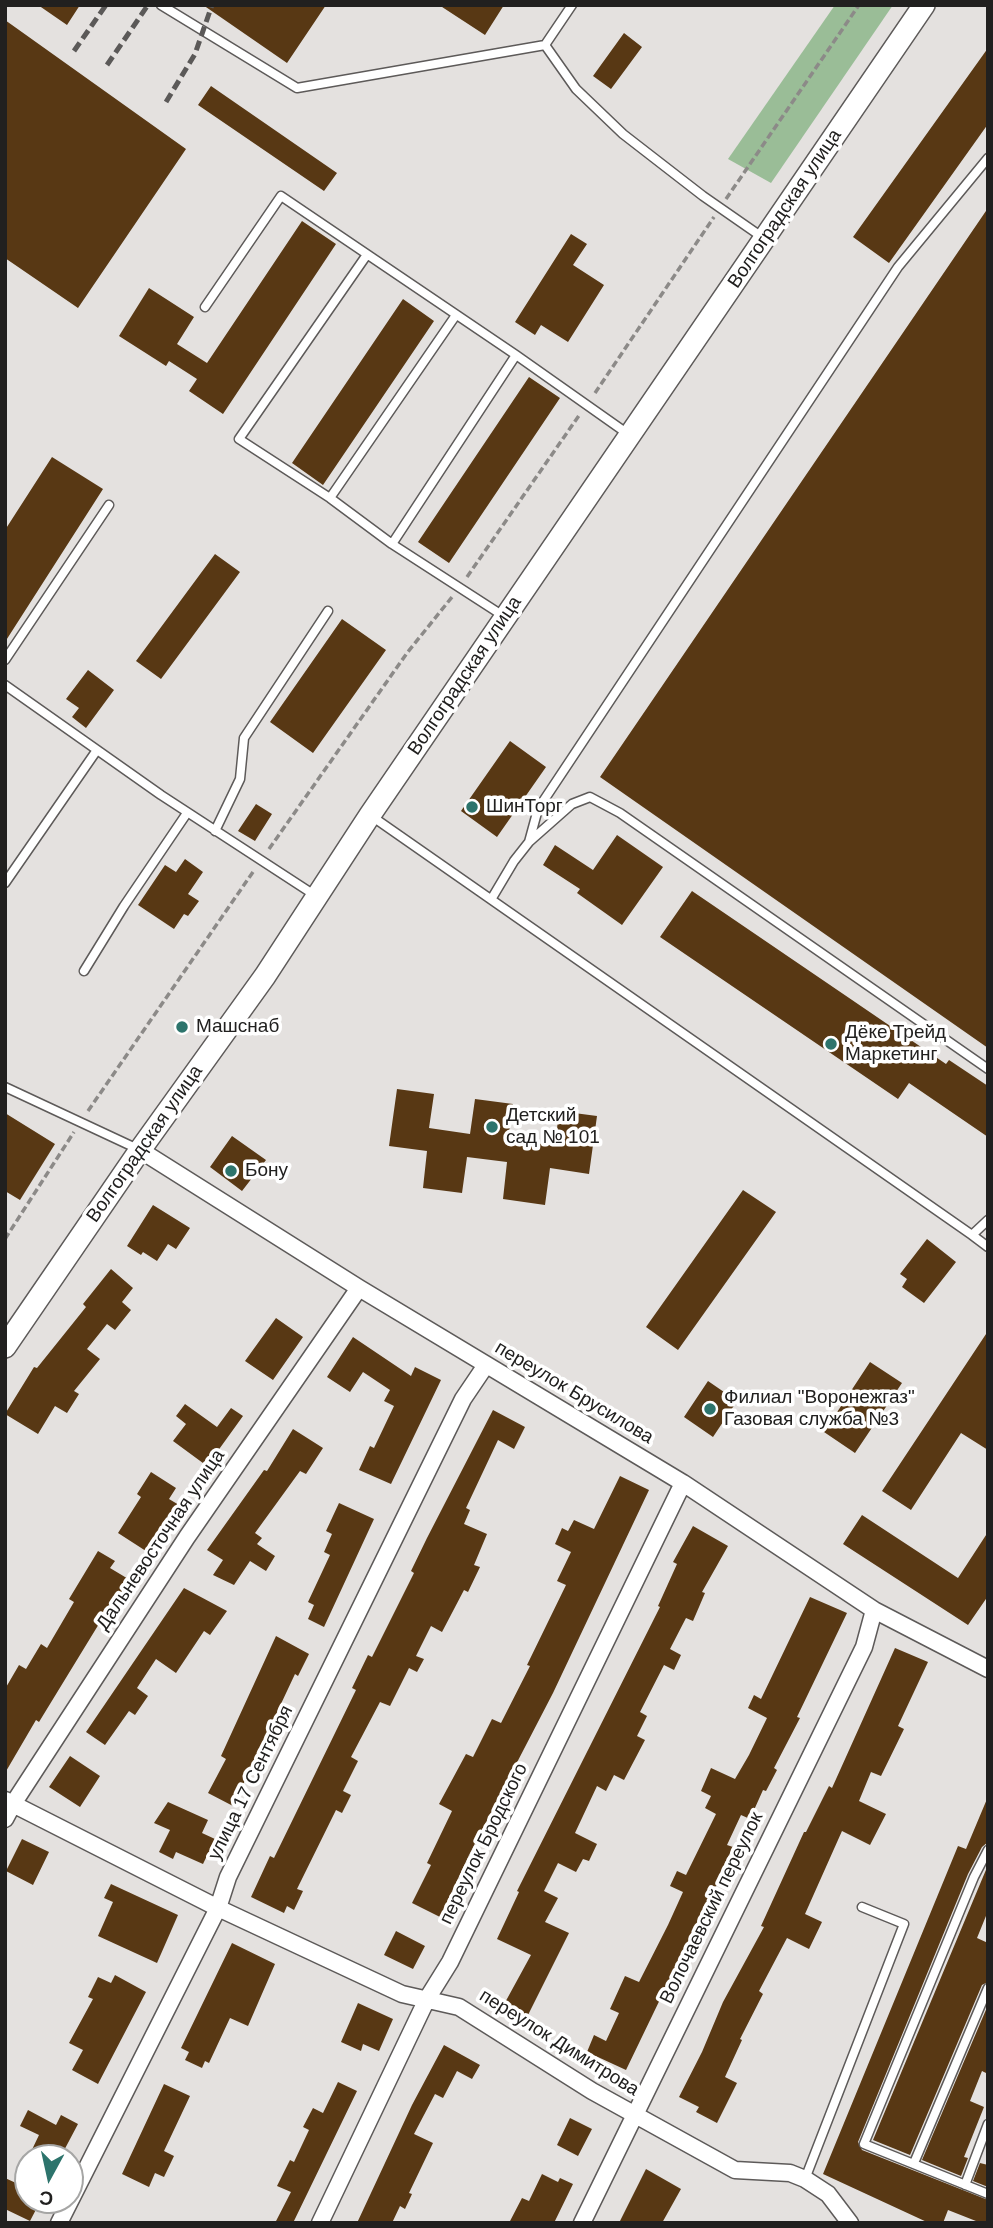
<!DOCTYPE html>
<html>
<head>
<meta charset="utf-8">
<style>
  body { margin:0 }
  #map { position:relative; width:993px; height:2228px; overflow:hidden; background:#e4e1df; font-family:Arial,sans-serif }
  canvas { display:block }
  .frame { position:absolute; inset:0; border:7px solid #21201f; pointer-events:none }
  .north { position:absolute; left:14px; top:2144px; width:70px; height:70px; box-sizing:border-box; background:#fff; border:2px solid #a6a6a5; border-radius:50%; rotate:188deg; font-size:19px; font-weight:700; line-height:28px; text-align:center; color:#21201f }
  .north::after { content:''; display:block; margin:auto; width:24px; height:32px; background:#2d746c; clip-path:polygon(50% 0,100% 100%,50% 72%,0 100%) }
</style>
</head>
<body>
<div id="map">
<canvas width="993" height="2228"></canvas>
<div class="frame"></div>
<div class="north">С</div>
</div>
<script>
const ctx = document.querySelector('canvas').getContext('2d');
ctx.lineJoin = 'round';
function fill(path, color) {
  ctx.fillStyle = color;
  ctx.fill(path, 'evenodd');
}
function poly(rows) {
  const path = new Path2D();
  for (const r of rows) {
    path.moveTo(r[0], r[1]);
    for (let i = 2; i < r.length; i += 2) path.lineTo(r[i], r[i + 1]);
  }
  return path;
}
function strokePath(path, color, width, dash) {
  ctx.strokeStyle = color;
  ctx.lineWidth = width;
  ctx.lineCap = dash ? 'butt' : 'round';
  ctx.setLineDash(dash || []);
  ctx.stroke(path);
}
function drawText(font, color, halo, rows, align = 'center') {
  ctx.font = font + ' Arial,sans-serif';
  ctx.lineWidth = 7;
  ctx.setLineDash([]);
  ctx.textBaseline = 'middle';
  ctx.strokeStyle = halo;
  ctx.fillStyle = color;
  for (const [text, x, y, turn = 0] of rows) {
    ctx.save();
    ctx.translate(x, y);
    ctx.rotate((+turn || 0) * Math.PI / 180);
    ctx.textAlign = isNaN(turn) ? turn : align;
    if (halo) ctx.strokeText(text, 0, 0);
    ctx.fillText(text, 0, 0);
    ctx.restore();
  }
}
const green = poly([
  [835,5,893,5,771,183,728,159]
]);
const building = poly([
  [38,5,80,5,67,25],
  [203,5,326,5,287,63],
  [439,5,504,5,485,35],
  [5,20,186,149,78,308,5,258],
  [624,33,642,47,611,89,593,76],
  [988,48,988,124,889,263,853,237],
  [211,86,337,173,324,191,198,105],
  [988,208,988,1048,600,777],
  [302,221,336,244,223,414,189,391,197,379,169,361,166,366,119,336,149,288,194,317,177,344,207,363],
  [571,234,587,244,573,265,604,285,568,342,541,325,535,335,515,322],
  [403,299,434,321,323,485,292,463],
  [529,377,560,398,449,563,418,542],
  [52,457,103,489,5,642,5,530],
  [215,554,240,572,161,679,136,661],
  [342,619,386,650,313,753,270,722],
  [88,670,114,690,86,728,72,717,79,708,66,699],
  [510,741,546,767,497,837,461,811],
  [256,804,272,814,255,841,238,831],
  [617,835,663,867,622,925,577,893,580,889,543,865,555,845,593,870],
  [185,859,203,872,188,894,199,901,188,916,184,914,174,929,138,905,165,865,176,872],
  [692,891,946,1064,949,1060,988,1086,988,1137,909,1083,898,1099,660,937],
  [397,1089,434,1094,429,1128,470,1134,475,1099,513,1104,508,1139,555,1146,559,1111,597,1116,589,1174,550,1168,545,1205,503,1199,507,1162,467,1157,462,1193,423,1188,427,1151,389,1146],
  [5,1113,55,1144,20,1200,5,1191],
  [232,1136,266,1160,242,1191,210,1167],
  [743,1190,776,1212,678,1350,646,1327],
  [153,1205,190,1228,176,1249,168,1244,157,1261,143,1252,141,1255,127,1246],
  [927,1239,956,1262,924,1303,902,1287,907,1279,900,1274],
  [111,1269,133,1288,122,1302,131,1310,115,1330,107,1324,87,1349,100,1359,74,1391,79,1394,67,1413,55,1406,38,1434,5,1414,34,1367,37,1368,86,1307,83,1304],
  [276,1318,303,1337,273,1380,245,1361],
  [988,1331,988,1450,961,1433,911,1510,882,1491],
  [353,1337,411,1376,415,1367,441,1380,391,1484,359,1470,370,1446,374,1448,394,1406,384,1401,390,1390,363,1372,350,1392,327,1377],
  [870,1362,902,1383,855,1453,824,1432],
  [708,1381,737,1401,713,1437,684,1417],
  [185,1404,217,1427,231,1408,243,1416,207,1466,173,1441,186,1424,176,1416],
  [493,1410,525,1427,514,1449,498,1440,466,1508,470,1510,464,1524,487,1534,474,1565,480,1567,468,1592,464,1590,442,1632,431,1626,416,1656,424,1659,417,1672,409,1668,390,1706,380,1702,351,1757,358,1761,343,1791,351,1795,342,1813,336,1810,297,1889,303,1891,294,1910,287,1906,284,1913,251,1897,270,1856,274,1858,356,1690,352,1688,368,1655,372,1657,414,1573,411,1571,427,1538],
  [293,1429,323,1448,306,1474,300,1471,255,1533,262,1538,257,1544,275,1556,266,1571,250,1561,234,1585,213,1575,223,1560,207,1550,264,1470,267,1471],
  [151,1472,176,1488,169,1499,179,1505,149,1553,118,1533,141,1497,137,1494],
  [620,1476,649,1490,553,1693,469,1855,440,1917,412,1903,431,1865,427,1863,452,1811,439,1804,466,1754,473,1757,492,1719,501,1723,530,1666,527,1665,566,1585,557,1581,571,1552,555,1544,562,1528,568,1531,574,1520,594,1529],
  [339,1503,374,1519,324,1627,308,1619,314,1605,308,1602,330,1555,324,1552,332,1534,326,1531],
  [862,1515,958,1578,988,1532,988,1596,968,1625,843,1544],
  [693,1526,728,1546,702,1592,705,1593,693,1621,686,1618,670,1649,681,1655,674,1670,664,1665,640,1712,647,1716,637,1736,645,1740,624,1780,614,1775,606,1791,597,1786,575,1833,597,1844,589,1861,583,1859,576,1872,558,1863,544,1891,558,1898,545,1922,569,1933,525,2021,502,2008,531,1955,497,1939,519,1892,517,1891,660,1607,658,1606,677,1564,673,1562],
  [98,1551,115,1561,110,1568,130,1580,108,1617,105,1614,39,1722,36,1720,5,1773,5,1689,19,1665,26,1669,41,1644,47,1648,74,1602,69,1599],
  [184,1588,227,1611,210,1635,204,1631,176,1673,156,1659,137,1688,148,1696,135,1715,129,1711,105,1745,86,1732],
  [810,1597,847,1613,797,1717,800,1718,774,1768,777,1770,766,1791,763,1790,750,1819,741,1815,727,1845,733,1847,719,1875,721,1876,708,1904,706,1904,626,2070,587,2052,594,2035,606,2041,619,2013,610,2009,625,1976,639,1982,668,1925,683,1892,670,1886,677,1871,686,1875,716,1814,705,1808,711,1796,701,1791,711,1768,735,1779,749,1755,767,1718,748,1708,754,1695,761,1699],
  [276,1636,309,1654,298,1676,295,1674,233,1806,208,1793,226,1759,221,1756],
  [895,1648,928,1662,898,1726,904,1729,881,1776,871,1772,859,1801,886,1814,870,1845,842,1831,805,1914,822,1922,809,1949,787,1938,759,1991,763,1994,740,2039,742,2040,725,2077,737,2083,717,2123,696,2112,699,2107,679,2097,702,2052,723,2002,764,1927,761,1926,804,1832,806,1832,829,1786,832,1788],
  [70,1756,100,1776,80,1807,49,1787],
  [987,1799,988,1842,982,1847,968,1874,858,2142,862,2150,988,2200,988,2223,981,2223,948,2210,943,2223,929,2223,823,2174,958,1846,966,1849],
  [168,1802,208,1820,202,1833,215,1839,203,1864,176,1852,173,1859,159,1852,170,1830,154,1823],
  [22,1839,49,1852,33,1885,6,1871],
  [988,1865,988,1911,977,1938,988,1943,988,1982,982,1985,910,2155,873,2140],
  [111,1884,178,1915,157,1963,98,1936,113,1902,104,1898],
  [396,1931,425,1946,413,1969,384,1955],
  [232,1943,275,1964,248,2026,230,2018,209,2063,205,2061,202,2068,185,2060,189,2052,181,2048],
  [115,1975,146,1992,98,2084,72,2070,83,2050,69,2043,93,1999,88,1997,98,1977,111,1983],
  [358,2003,393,2019,379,2051,363,2044,361,2051,341,2042],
  [988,2005,988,2074,982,2071,970,2101,984,2107,964,2157,968,2158,961,2176,922,2160],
  [444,2045,480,2065,472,2079,457,2071,443,2098,435,2094,414,2134,433,2143,409,2193,412,2194,405,2209,400,2206,392,2223,357,2223,412,2105],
  [338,2082,357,2091,293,2223,275,2223,291,2192,277,2186,290,2160,294,2162,309,2130,303,2127,313,2108,323,2113],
  [164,2084,190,2096,164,2151,174,2156,164,2177,155,2173,149,2187,122,2174],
  [28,2110,56,2125,61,2115,78,2124,60,2158,28,2158,39,2135,20,2126],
  [570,2118,592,2129,578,2156,557,2145],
  [28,2158,28,2200,41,2200,30,2221,5,2209,5,2178,16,2183],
  [980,2163,988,2165,988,2187,973,2181],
  [646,2169,681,2189,662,2223,619,2223],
  [542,2174,558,2182,560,2178,573,2184,554,2223,509,2223,522,2198,529,2201]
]);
const path = poly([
  [726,199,859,5],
  [595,393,714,217],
  [467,577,580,414],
  [269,849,407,653,452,597],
  [88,1111,255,869],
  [5,1239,74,1132]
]);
const lane = poly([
  [161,5,297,88,545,45],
  [572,5,545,45,576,89,623,134,703,196,762,237],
  [366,256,239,439,330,498,392,544,505,617],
  [205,307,281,196,516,355,628,434],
  [330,498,456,315],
  [392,544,516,355],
  [5,660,109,505],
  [5,685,161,795,316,896],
  [370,815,972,1235,988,1220],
  [215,831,240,779,244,738,328,611],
  [529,842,572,804,590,797,620,813,988,1069],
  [5,883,97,750],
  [492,898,514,861,529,842,538,809,898,267,988,158],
  [84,971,124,906,187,813],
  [5,1087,140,1150],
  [972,1235,988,1247],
  [988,1850,974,1877,864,2144,988,2194],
  [914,2163,988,1988],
  [805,2179,904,1924,862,1907],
  [965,2185,988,2124]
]);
const street = poly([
  [140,1150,359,1288,683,1483,874,1610,988,1669],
  [5,1800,218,1908,402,1994,459,2007,592,2091,735,2170,790,2173,805,2179,828,2194,850,2223],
  [5,1819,13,1804,187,1537,359,1288],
  [59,2223,218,1908,228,1877,463,1399,486,1365],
  [320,2223,427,1999,450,1962,683,1483],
  [582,2223,864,1647,874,1610]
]);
const secondary = poly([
  [5,1347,140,1150,265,976,370,815,924,5]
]);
const rail = poly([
  [74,51,106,5],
  [107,65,148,5],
  [166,102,195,54,212,5]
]);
const markers = [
  [472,807,7,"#2d746c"],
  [182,1027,7,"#2d746c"],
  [831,1044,7,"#2d746c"],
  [492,1127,7,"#2d746c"],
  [231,1171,7,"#2d746c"],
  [710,1409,7,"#2d746c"]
];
const streetNames = [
  ["Волгоградская улица",785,209,-56],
  ["Волгоградская улица",465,676,-56],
  ["Волгоградская улица",145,1144,-55],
  ["переулок Брусилова",574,1393,31],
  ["Дальневосточная улица",161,1540,-56],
  ["улица 17 Сентября",251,1783,-64],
  ["переулок Бродского",484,1844,-64],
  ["Волочаевский переулок",712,1908,-64],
  ["переулок Димитрова",559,2043,32]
];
const poiNames = [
  ["ШинТорг",486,807],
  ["Машснаб",196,1027],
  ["Дёке Трейд",845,1033],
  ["Маркетинг",845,1055],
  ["Детский",506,1116],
  ["сад № 101",506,1138],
  ["Бону",245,1171],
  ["Филиал \"Воронежгаз\"",724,1398],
  ["Газовая служба №3",724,1420]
];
fill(green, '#9abd97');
fill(building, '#583814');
strokePath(lane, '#5d5a59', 11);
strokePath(street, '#5d5a59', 19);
strokePath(secondary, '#5d5a59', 24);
strokePath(path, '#8c8a88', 3.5, [7, 3.5]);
strokePath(lane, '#fff', 8);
strokePath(street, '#fff', 16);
strokePath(secondary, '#fff', 21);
strokePath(rail, '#5b5958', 5, [10, 5]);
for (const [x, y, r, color] of markers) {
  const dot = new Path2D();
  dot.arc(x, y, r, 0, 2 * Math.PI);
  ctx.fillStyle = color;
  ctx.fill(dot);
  strokePath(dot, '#fff', 2.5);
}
drawText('19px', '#21201f', '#fff', streetNames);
drawText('19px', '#21201f', '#fff', poiNames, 'left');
</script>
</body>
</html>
